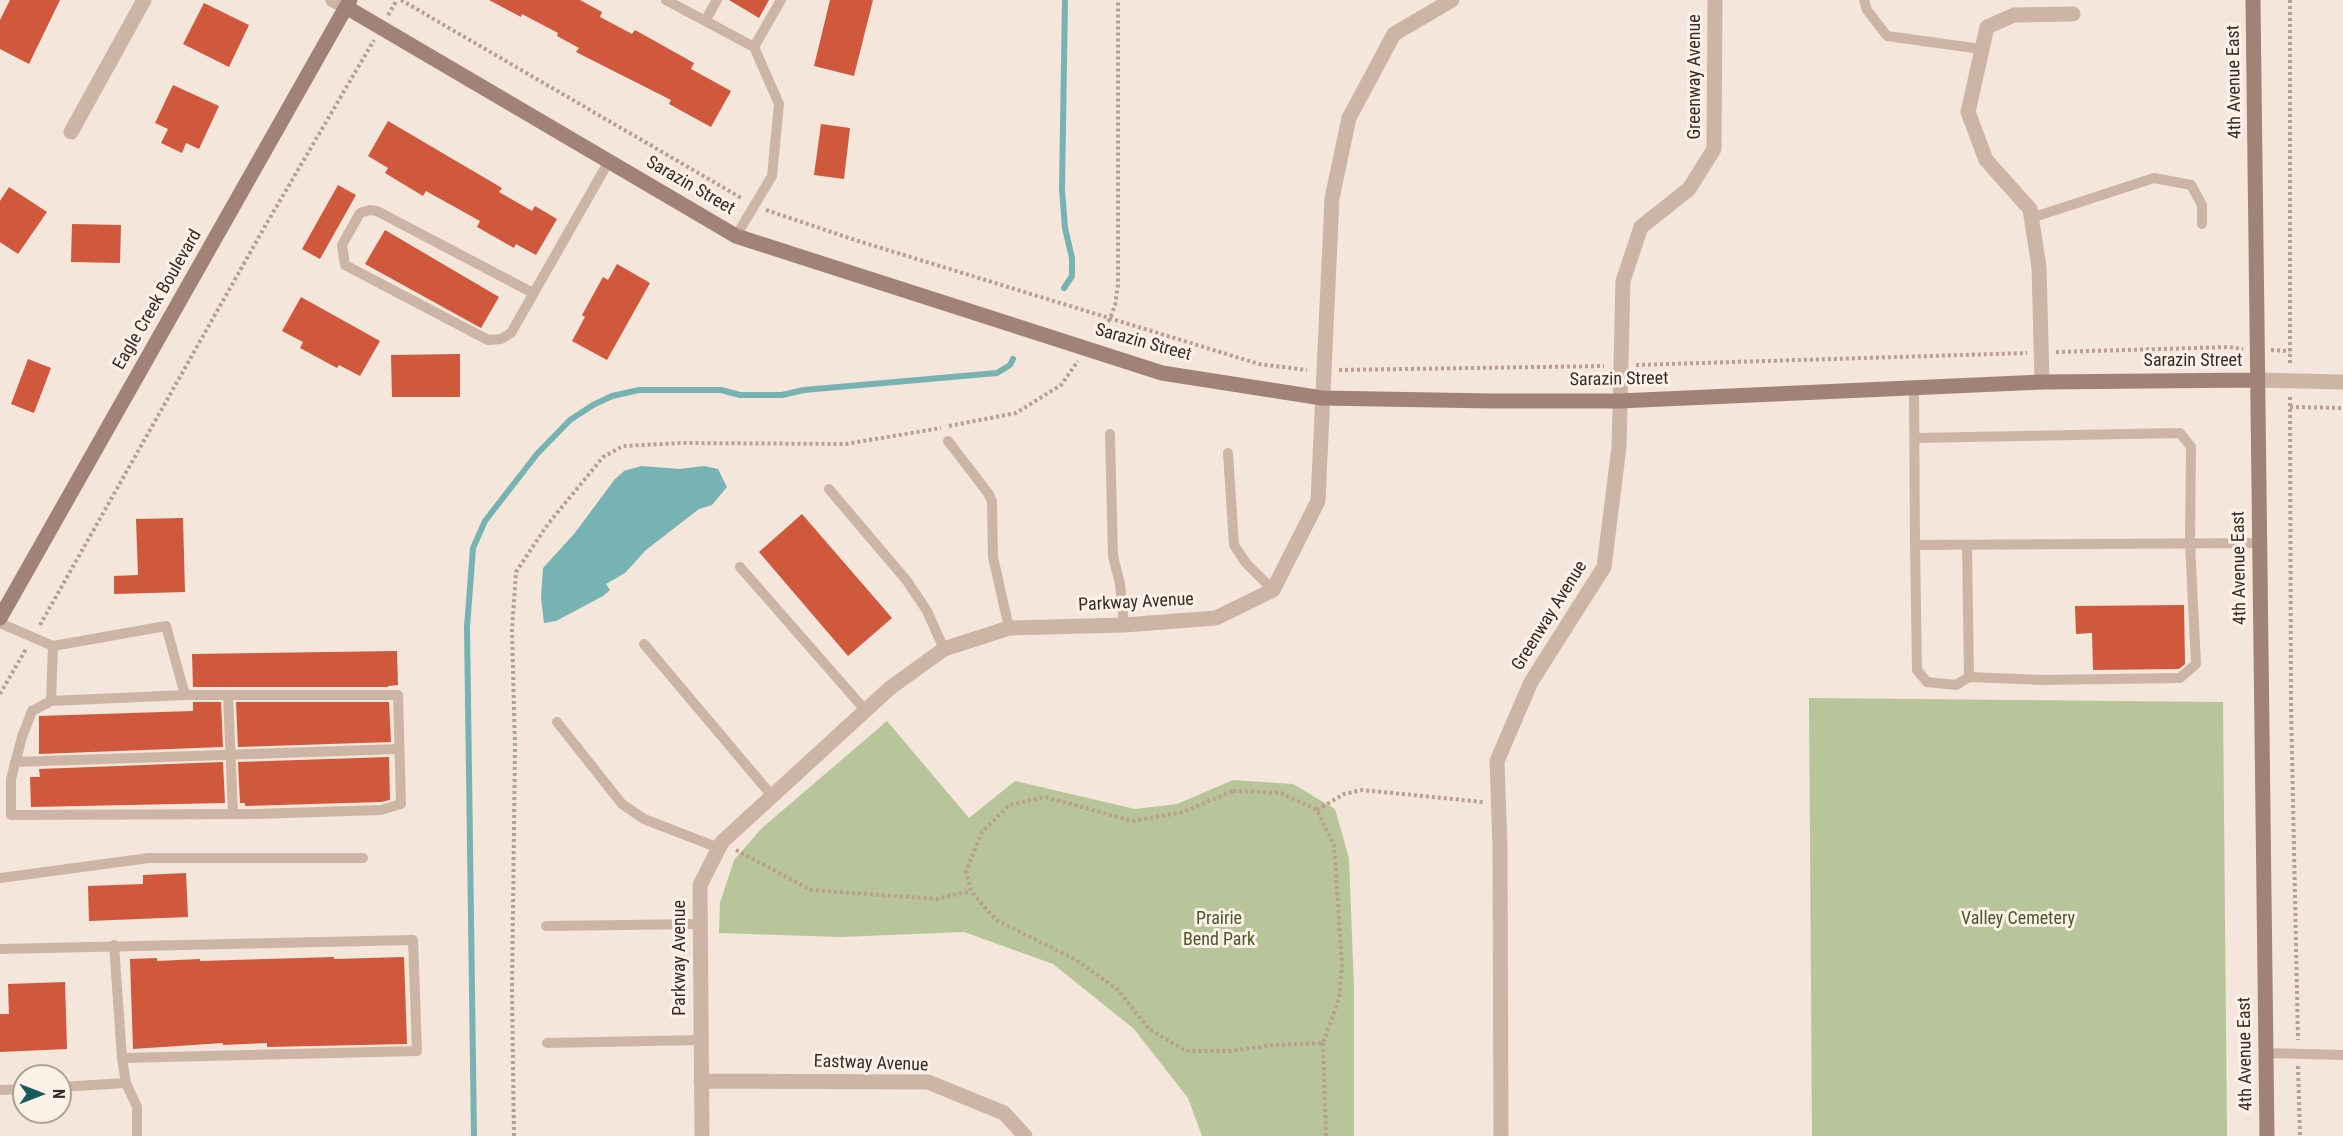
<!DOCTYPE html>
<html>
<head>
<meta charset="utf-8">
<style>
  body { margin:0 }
  #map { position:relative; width:2343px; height:1136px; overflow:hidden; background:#f4e6da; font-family:"Roboto Condensed",sans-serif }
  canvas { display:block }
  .north { position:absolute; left:12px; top:1064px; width:60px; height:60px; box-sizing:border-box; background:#fbf1e7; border:2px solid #ada29a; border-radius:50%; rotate:90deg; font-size:16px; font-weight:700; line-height:24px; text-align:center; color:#382b27 }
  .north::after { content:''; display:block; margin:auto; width:21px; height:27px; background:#195c5c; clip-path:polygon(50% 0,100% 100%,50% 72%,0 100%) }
</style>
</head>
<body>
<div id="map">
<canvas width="2343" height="1136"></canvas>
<div class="north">N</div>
</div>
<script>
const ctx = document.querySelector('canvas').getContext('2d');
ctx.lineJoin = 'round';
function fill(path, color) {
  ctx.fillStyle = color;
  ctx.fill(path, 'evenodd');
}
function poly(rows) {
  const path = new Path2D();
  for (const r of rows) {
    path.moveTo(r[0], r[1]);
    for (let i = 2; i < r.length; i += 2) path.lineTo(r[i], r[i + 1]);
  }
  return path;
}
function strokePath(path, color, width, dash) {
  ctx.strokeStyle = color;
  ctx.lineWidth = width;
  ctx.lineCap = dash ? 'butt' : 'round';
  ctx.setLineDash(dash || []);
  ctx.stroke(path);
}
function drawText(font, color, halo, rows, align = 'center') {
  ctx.font = font + ' "Roboto Condensed",sans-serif';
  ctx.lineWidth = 6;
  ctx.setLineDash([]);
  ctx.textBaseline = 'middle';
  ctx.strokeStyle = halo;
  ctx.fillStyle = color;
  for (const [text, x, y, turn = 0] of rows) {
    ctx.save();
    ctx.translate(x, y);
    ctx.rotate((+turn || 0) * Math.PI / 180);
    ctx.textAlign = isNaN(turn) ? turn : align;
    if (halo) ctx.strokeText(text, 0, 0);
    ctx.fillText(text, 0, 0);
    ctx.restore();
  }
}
const green = poly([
  [1809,698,2223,702,2227,1136,1812,1136],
  [887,721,969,818,1015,781,1135,809,1177,804,1233,780,1293,784,1335,809,1349,858,1354,988,1354,1136,1202,1136,1188,1098,1134,1029,1053,964,964,932,840,937,719,933,720,903,734,860,762,828]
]);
const water = poly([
  [641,466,680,469,704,466,718,469,727,487,712,505,699,509,646,550,625,573,606,584,610,590,603,596,556,621,544,623,541,598,543,568,574,534,615,479,624,471]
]);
const stream = poly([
  [1064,288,1072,276,1072,258,1065,228,1062,189,1065,0],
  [474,1136,467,627,473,548,485,521,537,454,570,420,593,405,612,396,639,390,721,390,740,395,782,395,804,390,997,373,1010,365,1013,359]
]);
const building = poly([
  [10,0,60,0,29,64,0,49,0,20],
  [489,0,580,0,602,12,600,17,632,34,635,30,694,63,691,69,731,91,711,127,669,104,671,100,576,52,579,48,557,36,558,33,522,14,521,17],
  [729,0,769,0,759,18],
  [830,0,873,0,854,76,814,66],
  [204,3,249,25,229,67,183,44],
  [173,85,219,106,199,149,186,143,182,153,161,143,168,129,155,123],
  [388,121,502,188,499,192,532,211,535,206,557,219,536,255,516,244,514,248,477,227,480,221,426,191,423,196,385,173,388,168,368,156],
  [821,124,850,128,844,179,814,175],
  [338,185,356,195,320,259,302,249],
  [9,187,47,212,18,254,0,242,0,201],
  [72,224,121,225,120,263,71,262],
  [385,230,499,297,481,328,365,264],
  [617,264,650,283,607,360,572,341,585,317,582,315,603,277,608,280],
  [301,297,380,341,360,376,339,365,337,368,300,348,303,342,282,331],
  [460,354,460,397,392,397,391,355],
  [28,359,51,368,34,413,11,404],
  [802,514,892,618,848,656,759,552],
  [183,518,185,592,114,594,114,576,138,575,136,519],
  [2184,605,2185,664,2179,669,2093,670,2092,633,2076,634,2075,606],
  [397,651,398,685,388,686,388,687,193,687,192,654],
  [193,702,221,702,223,747,39,754,39,716,193,711],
  [236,702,389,702,391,742,238,747],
  [389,757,390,800,381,802,245,806,245,803,240,803,238,762],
  [223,762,225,803,31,807,30,777,40,777,39,769],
  [186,873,188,917,89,921,88,886,143,884,143,875],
  [334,957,334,959,404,957,407,1044,267,1047,267,1043,223,1045,223,1043,133,1049,130,959,157,958,157,961,200,959,200,961],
  [65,982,67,1049,0,1052,0,1014,9,1014,8,984]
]);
const path = poly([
  [401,0,743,199],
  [2290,0,2290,365],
  [388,15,397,0],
  [766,210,855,240,1259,364,1307,370],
  [1097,336,1110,319,1115,305,1118,285,1118,0],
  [2271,350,2290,351],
  [2056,352,2229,347,2243,349],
  [1636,365,2027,353],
  [1339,370,1604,366],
  [2290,397,2291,705,2298,1040],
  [2290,407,2343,408],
  [949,426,1016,413,1061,385,1078,361],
  [40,625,264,228,374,40],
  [0,694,26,649],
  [1233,791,1281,793,1317,810,1334,845,1342,965,1339,999,1323,1043,1273,1045,1231,1051,1186,1051,1149,1029,1117,989,1076,960,996,920,971,891,966,871,982,832,1009,805,1045,797,1132,821,1183,812,1233,791],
  [1317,810,1344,794,1362,790,1483,802],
  [736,850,811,890,936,899,971,891],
  [1323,1043,1326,1136],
  [2298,1066,2300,1136],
  [514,1136,512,991,515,747,512,630,516,572,548,524,603,457,623,446,682,443,846,444,941,428]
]);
const lane = poly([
  [666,0,754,47],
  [1864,0,1867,10,1887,36,1981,49],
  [705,21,717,0],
  [2031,218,2154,178,2191,185,2202,205,2202,224],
  [736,236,772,176,779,104,754,47,781,0],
  [533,293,377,211,370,210,360,213,342,245,345,265,488,340,501,339,511,333,609,161],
  [1914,387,1915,545,2259,543],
  [1110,434,1113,556,1120,584,1124,625],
  [1916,438,2180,433,2191,447,2190,543,2196,664,2180,678,2043,680,1969,677,1967,545],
  [948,441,988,493,992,501,993,557,1009,628],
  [1228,453,1234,545,1246,563,1273,590],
  [829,489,907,581,927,611,944,649],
  [1915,545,1917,670,1927,682,1956,685,1969,677],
  [740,567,866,711],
  [0,623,53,646,166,626,185,695,51,701,53,646],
  [644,644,773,797],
  [228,695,233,814],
  [51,701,32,711,22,737,11,779,11,815,255,814,381,810,401,804,398,695,185,695],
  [557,722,622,804,644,819,719,848],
  [15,762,399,749],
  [0,878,149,858,363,858],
  [546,926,700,924],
  [114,945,122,1058],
  [0,949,413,940,417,1051,122,1058,126,1083,60,1087],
  [547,1043,700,1040],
  [2266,1053,2343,1055],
  [126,1083,137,1107,137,1136],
  [0,1090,24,1089]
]);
const street = poly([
  [333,0,346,7],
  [71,132,144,0],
  [2257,380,2343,382],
  [2042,382,2039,267,2030,209,1986,160,1968,112,1987,27,2014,15,2073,14],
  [701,1081,928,1082,1004,1113,1025,1136],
  [702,1136,700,885,722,842,890,688,944,649,1009,628,1124,625,1216,618,1273,590,1318,501,1332,198,1349,118,1394,34,1452,0],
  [1501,1136,1500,848,1497,761,1531,682,1604,567,1619,447,1623,281,1641,227,1689,189,1714,149,1715,0]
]);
const secondary = poly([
  [2253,0,2267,1136],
  [346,7,736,236,1162,373,1322,398,1492,401,1619,401,2042,382,2257,380],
  [0,618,350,0]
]);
const streetNames = [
  ["Greenway Avenue",1695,77,-90],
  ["4th Avenue East",2235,82,-91],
  ["Sarazin Street",690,186,30],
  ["Eagle Creek Boulevard",158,300,-60],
  ["Sarazin Street",1143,343,15],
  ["Sarazin Street",2193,361],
  ["Sarazin Street",1619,380,-1],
  ["4th Avenue East",2240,568,-91],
  ["Parkway Avenue",1136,603,-3],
  ["Greenway Avenue",1550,616,-58],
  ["Parkway Avenue",680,958,-90],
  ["4th Avenue East",2246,1054,-91],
  ["Eastway Avenue",871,1064,2]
];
const parkNames = [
  ["Prairie",1219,919],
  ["Bend Park",1219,940],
  ["Valley Cemetery",2018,919]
];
fill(green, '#b8c499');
fill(water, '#77b3b2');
strokePath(stream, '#77b3b2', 6);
fill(building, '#cf583d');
strokePath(path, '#b99f8f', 4, [3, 3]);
strokePath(lane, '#cdb5a5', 10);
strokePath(street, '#cdb5a5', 15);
strokePath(secondary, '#a08376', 15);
drawText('18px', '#382b27', '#fbf1e7', streetNames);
drawText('18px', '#495829', '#fbf1e7', parkNames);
</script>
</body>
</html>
